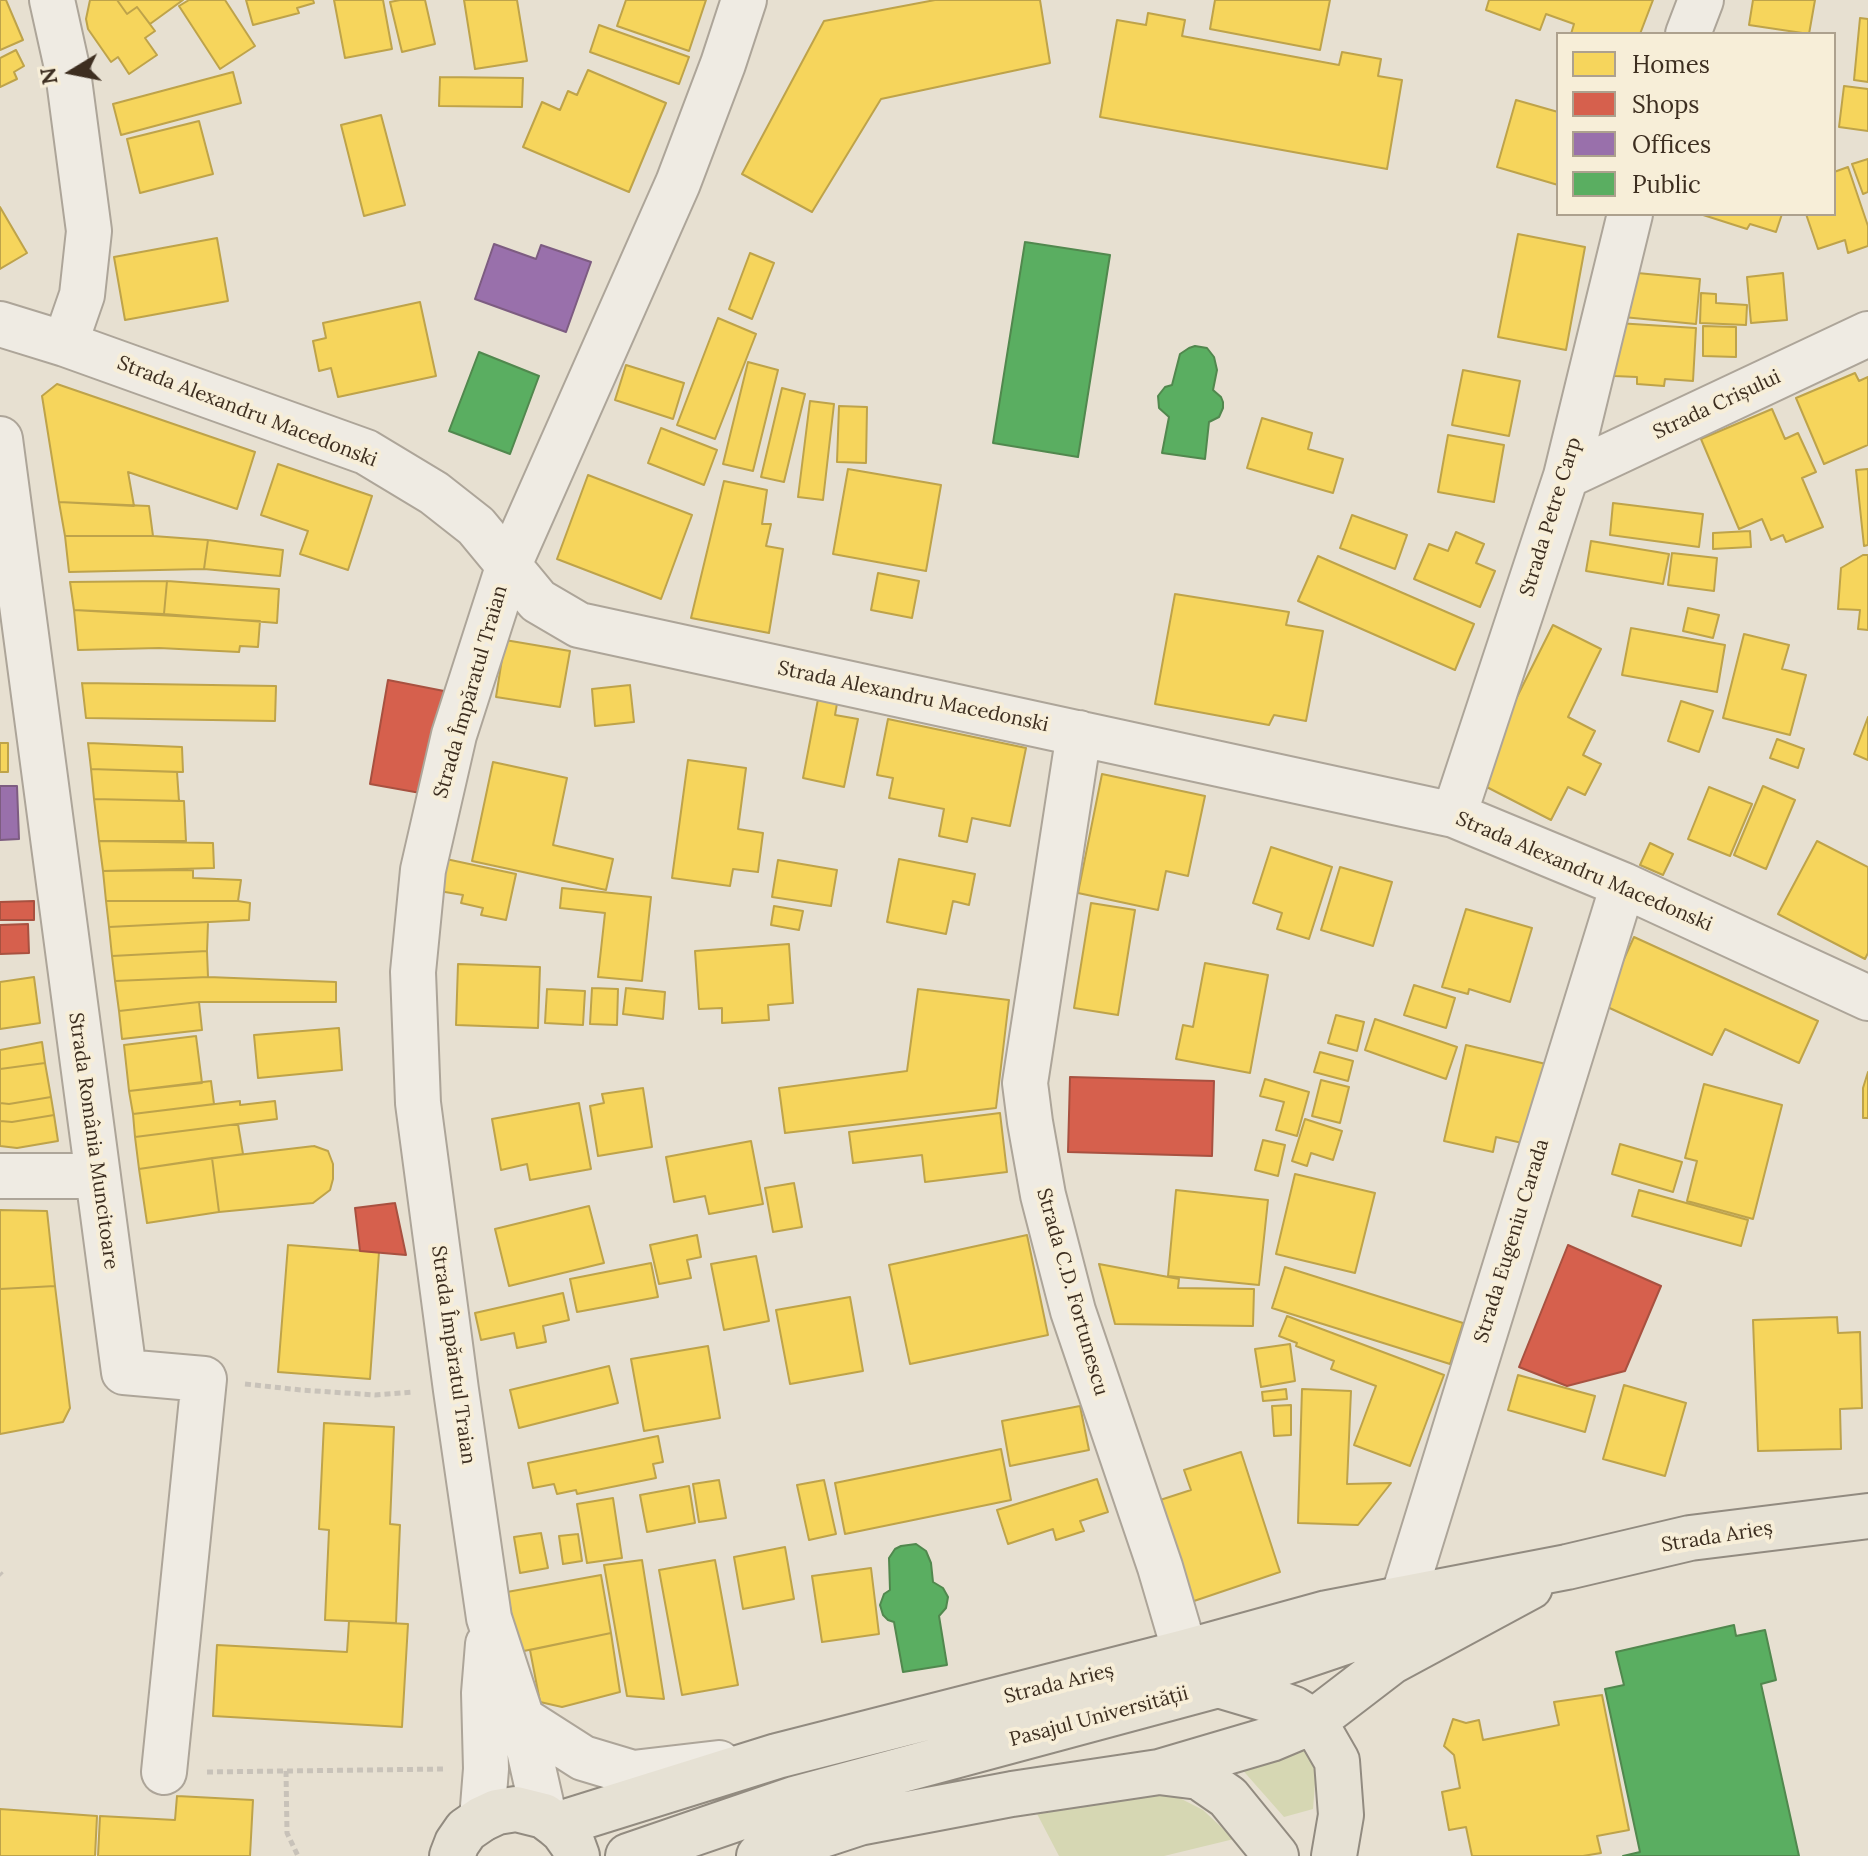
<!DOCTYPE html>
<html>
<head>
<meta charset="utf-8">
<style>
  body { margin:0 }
  #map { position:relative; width:1868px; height:1856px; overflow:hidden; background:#e7e0d1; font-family:Lora,serif }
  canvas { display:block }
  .legend { position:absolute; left:1556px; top:32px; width:280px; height:184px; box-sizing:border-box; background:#f7eed8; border:2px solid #ada18e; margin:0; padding:10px 14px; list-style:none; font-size:24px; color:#3d2e20 }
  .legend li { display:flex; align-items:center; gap:16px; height:40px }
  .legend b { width:40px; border:2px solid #ada18e }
  .north { position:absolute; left:32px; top:32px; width:80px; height:80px; -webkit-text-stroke:6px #f7eed8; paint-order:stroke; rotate:260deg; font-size:22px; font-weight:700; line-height:32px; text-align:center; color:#3d2e20 }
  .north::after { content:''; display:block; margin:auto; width:28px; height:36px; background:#3d2e20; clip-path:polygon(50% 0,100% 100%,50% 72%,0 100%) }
</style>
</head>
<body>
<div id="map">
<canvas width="1868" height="1856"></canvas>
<ul class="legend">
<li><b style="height:22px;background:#f6d55c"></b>Homes</li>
<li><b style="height:22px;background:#d6604d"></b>Shops</li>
<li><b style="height:22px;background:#9970ab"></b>Offices</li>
<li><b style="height:22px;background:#5aae61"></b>Public</li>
</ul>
<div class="north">N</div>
</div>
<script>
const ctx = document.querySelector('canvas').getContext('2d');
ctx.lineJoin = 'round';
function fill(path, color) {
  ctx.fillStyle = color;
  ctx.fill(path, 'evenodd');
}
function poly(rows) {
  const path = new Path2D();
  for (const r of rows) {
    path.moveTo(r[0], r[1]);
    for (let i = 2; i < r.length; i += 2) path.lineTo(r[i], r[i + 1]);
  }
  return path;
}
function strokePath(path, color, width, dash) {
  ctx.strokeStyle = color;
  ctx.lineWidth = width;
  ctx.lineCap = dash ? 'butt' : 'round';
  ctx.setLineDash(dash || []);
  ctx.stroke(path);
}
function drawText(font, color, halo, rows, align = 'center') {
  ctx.font = font + ' Lora,serif';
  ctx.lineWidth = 8;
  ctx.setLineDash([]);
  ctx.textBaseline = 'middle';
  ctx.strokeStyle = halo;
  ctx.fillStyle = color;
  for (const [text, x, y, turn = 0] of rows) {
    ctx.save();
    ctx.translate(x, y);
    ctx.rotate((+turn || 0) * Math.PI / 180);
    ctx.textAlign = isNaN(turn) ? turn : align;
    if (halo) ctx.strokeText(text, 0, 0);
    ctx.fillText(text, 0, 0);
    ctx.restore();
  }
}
const green = poly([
  [1306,1740,1312,1748,1316,1771,1313,1809,1284,1817,1239,1766],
  [1156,1786,1203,1810,1234,1839,1164,1856,1059,1856,1035,1810]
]);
const homes = poly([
  [0,0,6,0,23,40,0,50,0,0],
  [90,0,117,0,127,14,137,7,155,31,145,38,157,55,129,74,118,57,111,62,88,29,86,19,90,0],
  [117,0,183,0,150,24,137,7,127,14,117,0],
  [189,0,225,0,255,46,220,69,179,6,189,0],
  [246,0,313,0,314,3,297,8,299,13,253,25,246,0],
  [334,0,383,0,392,49,345,58,334,0],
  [400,0,425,0,435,44,402,52,390,2,400,0],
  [464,0,517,0,527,61,475,69,464,0],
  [626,0,706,0,689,51,617,26,626,0],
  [935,0,1040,0,1050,63,881,99,812,212,742,174,824,21,935,0],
  [1215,0,1330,0,1320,50,1210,29,1215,0],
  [1489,0,1653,0,1640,34,1571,34,1574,24,1546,14,1540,30,1486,10,1489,0],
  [1753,0,1815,0,1809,34,1749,25,1753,0],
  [1148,13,1185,20,1182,36,1339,65,1342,52,1381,59,1378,76,1402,80,1387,169,1100,117,1117,20,1146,25,1148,13],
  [1860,18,1868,19,1868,82,1854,80,1860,18],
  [599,25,689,57,679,84,590,52,599,25],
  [16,50,24,66,14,72,17,79,0,87,0,58,16,50],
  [588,70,666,103,629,192,523,147,542,102,560,110,568,91,577,95,588,70],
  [233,72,241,103,121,135,113,104,233,72],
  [440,77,523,78,522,107,439,106,440,77],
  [1844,86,1868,89,1868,131,1839,127,1844,86],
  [1516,100,1558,112,1558,185,1497,167,1516,100],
  [381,115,405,205,364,216,341,125,381,115],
  [199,121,213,174,140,193,127,139,199,121],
  [1868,159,1868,192,1863,194,1852,164,1868,159],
  [1848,167,1868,226,1868,246,1848,253,1845,240,1818,249,1806,214,1834,214,1834,172,1848,167],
  [0,207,27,253,0,269,0,207],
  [1700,214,1782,214,1776,232,1750,224,1747,229,1700,214],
  [1518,234,1585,247,1566,350,1498,337,1518,234],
  [217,238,228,301,125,320,114,257,217,238],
  [750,253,774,263,752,319,729,309,750,253],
  [1627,272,1700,279,1696,324,1623,317,1627,272],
  [1783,273,1787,320,1751,323,1747,277,1783,273],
  [1701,293,1716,294,1716,303,1747,305,1746,325,1700,323,1701,293],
  [420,302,436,376,338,397,331,368,319,371,313,341,326,338,323,323,420,302],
  [718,318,756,334,715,439,677,425,718,318],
  [1617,323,1696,328,1693,381,1665,379,1664,386,1637,384,1637,377,1614,376,1617,323],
  [1703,326,1736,327,1736,357,1703,356,1703,326],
  [748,362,778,370,753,471,723,464,748,362],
  [626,365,684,383,673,419,615,400,626,365],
  [1463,370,1520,381,1509,436,1452,425,1463,370],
  [1855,373,1859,381,1868,377,1868,445,1824,464,1796,398,1855,373],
  [57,384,255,452,237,509,128,472,134,506,59,502,42,396,57,384],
  [782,388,805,394,784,482,761,477,782,388],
  [810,401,834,404,823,500,798,497,810,401],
  [839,406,867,407,866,463,837,462,839,406],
  [1772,409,1785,439,1798,433,1816,472,1802,478,1823,527,1786,542,1783,535,1771,540,1762,519,1739,529,1701,439,1772,409],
  [1262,418,1312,433,1308,449,1343,459,1333,493,1247,468,1262,418],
  [661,428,717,450,704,485,648,463,661,428],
  [1448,435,1504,445,1494,502,1438,492,1448,435],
  [278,464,372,496,348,570,300,554,308,531,261,515,278,464],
  [848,469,941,485,926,571,833,554,848,469],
  [1868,469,1868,545,1864,546,1856,470,1868,469],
  [588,475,692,515,661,599,557,559,588,475],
  [724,481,767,490,762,524,771,524,766,546,783,549,769,633,691,618,724,481],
  [59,502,149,506,153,536,65,536,59,502],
  [1613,503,1703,514,1699,547,1610,535,1613,503],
  [1352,515,1407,535,1395,569,1340,548,1352,515],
  [1750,531,1751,547,1713,549,1713,533,1750,531],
  [1456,532,1484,544,1476,563,1495,571,1480,607,1414,579,1429,544,1448,551,1456,532],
  [65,536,153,536,208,540,204,569,69,572,65,536],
  [208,540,283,550,280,576,204,569,208,540],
  [1591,541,1669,554,1663,584,1586,571,1591,541],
  [1672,553,1717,558,1714,591,1668,585,1672,553],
  [1863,555,1868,555,1868,630,1858,629,1860,610,1838,609,1841,568,1863,555],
  [1318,556,1474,624,1455,670,1298,601,1318,556],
  [878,573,919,581,912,618,871,610,878,573],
  [167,581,279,589,277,623,164,614,167,581],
  [167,581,164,614,74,610,70,582,167,581],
  [1175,594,1289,612,1286,625,1323,631,1306,721,1274,715,1269,725,1155,704,1175,594],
  [1688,608,1719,615,1713,638,1683,631,1688,608],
  [74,610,260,621,258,647,240,646,239,652,159,648,78,650,74,610],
  [1553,625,1601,649,1568,717,1595,731,1583,755,1601,764,1585,795,1568,787,1551,820,1475,781,1553,625],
  [1631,628,1725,645,1717,692,1622,675,1631,628],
  [1744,634,1789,645,1782,669,1806,675,1790,735,1723,718,1744,634],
  [505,640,570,651,560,707,496,697,505,640],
  [82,683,276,686,275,721,86,718,82,683],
  [630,685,634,722,595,726,592,689,630,685],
  [819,694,838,698,835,715,858,719,844,787,803,778,819,694],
  [1681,701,1713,711,1699,752,1668,741,1681,701],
  [1868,717,1868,760,1854,754,1868,717],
  [888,719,1026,748,1010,826,972,818,967,842,939,836,944,809,889,798,893,778,877,775,888,719],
  [1777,739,1804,749,1798,768,1770,758,1777,739],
  [0,743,8,743,8,772,0,772,0,743],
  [88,743,182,747,183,772,91,769,88,743],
  [688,760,746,768,738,829,763,833,758,872,733,869,730,886,672,878,688,760],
  [493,762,567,778,553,845,613,859,606,890,472,861,493,762],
  [91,769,177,772,179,801,94,799,91,769],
  [1102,774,1205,796,1188,876,1166,871,1158,910,1078,893,1102,774],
  [1763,786,1795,800,1766,869,1734,855,1763,786],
  [1709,787,1752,804,1730,856,1688,839,1709,787],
  [94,799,184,801,186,841,99,841,94,799],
  [99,841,213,843,214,868,103,871,99,841],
  [1817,841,1868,867,1868,953,1865,959,1778,914,1817,841],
  [1650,843,1673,854,1663,875,1640,865,1650,843],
  [1271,847,1332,867,1309,939,1277,929,1282,913,1253,903,1271,847],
  [446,859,516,874,506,920,481,915,483,908,461,903,463,895,439,891,446,859],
  [899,859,975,874,969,905,953,901,946,934,887,922,899,859],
  [778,860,837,870,831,906,772,897,778,860],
  [1340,867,1392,882,1373,946,1321,930,1340,867],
  [193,870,193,878,241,880,238,901,106,901,103,871,193,870],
  [562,888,651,897,642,981,598,977,605,913,560,908,562,888],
  [106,901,238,901,250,903,249,920,109,927,106,901],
  [1091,903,1135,910,1118,1015,1074,1008,1091,903],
  [774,906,803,911,799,930,771,925,774,906],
  [1466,909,1532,928,1510,1002,1469,989,1468,994,1442,987,1466,909],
  [208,922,207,951,112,956,109,927,208,922],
  [1634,937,1818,1021,1799,1063,1725,1029,1712,1055,1603,1005,1634,937],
  [789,944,793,1003,768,1005,769,1020,722,1023,722,1008,699,1009,695,951,789,944],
  [207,951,208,977,115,981,112,956,207,951],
  [1205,963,1268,975,1250,1073,1176,1059,1183,1025,1193,1027,1205,963],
  [458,964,540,967,538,1028,456,1025,458,964],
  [34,977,40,1023,0,1029,0,982,34,977],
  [208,977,336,982,336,1002,199,1002,119,1011,115,981,208,977],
  [1414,985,1455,998,1446,1028,1404,1015,1414,985],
  [592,988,618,989,617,1025,590,1024,592,988],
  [626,988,665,992,663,1019,623,1014,626,988],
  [547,989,585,991,583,1025,545,1023,547,989],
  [918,989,1009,1000,996,1108,785,1133,779,1088,907,1071,918,989],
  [199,1002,202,1030,122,1039,119,1011,199,1002],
  [1336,1015,1364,1022,1357,1051,1328,1043,1336,1015],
  [1375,1019,1457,1047,1446,1079,1365,1050,1375,1019],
  [339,1028,342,1070,258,1078,254,1035,339,1028],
  [196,1036,202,1083,129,1091,124,1045,196,1036],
  [42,1042,45,1063,0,1069,0,1050,42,1042],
  [1466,1045,1550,1065,1531,1145,1496,1137,1493,1152,1444,1141,1466,1045],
  [1320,1052,1353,1061,1348,1081,1314,1072,1320,1052],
  [45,1063,51,1097,9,1104,0,1103,0,1069,45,1063],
  [1868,1072,1868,1118,1863,1118,1863,1088,1868,1072],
  [1265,1079,1309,1092,1297,1136,1276,1130,1284,1102,1260,1096,1265,1079],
  [1321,1080,1349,1087,1340,1123,1312,1116,1321,1080],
  [211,1081,214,1104,133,1114,129,1091,211,1081],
  [1704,1084,1782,1105,1753,1219,1687,1201,1697,1161,1685,1158,1704,1084],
  [643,1088,652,1147,598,1156,590,1106,604,1103,602,1094,643,1088],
  [51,1097,54,1115,12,1122,0,1121,0,1103,9,1104,51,1097],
  [240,1101,240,1105,275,1101,277,1119,135,1137,133,1114,240,1101],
  [579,1103,591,1169,530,1180,527,1164,501,1170,492,1119,579,1103],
  [1000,1113,1007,1172,925,1182,922,1155,853,1163,849,1132,1000,1113],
  [54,1115,58,1141,17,1148,0,1146,0,1121,12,1122,54,1115],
  [1305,1119,1342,1131,1333,1160,1311,1153,1307,1166,1292,1161,1305,1119],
  [238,1124,243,1154,139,1169,135,1137,238,1124],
  [1263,1140,1285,1145,1278,1176,1255,1170,1263,1140],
  [751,1141,763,1204,709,1214,705,1196,674,1202,666,1157,751,1141],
  [1620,1144,1682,1162,1673,1192,1612,1174,1620,1144],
  [314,1146,328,1151,333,1164,333,1179,330,1190,313,1203,219,1212,212,1158,314,1146],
  [212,1158,219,1212,147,1223,139,1169,212,1158],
  [1295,1174,1375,1193,1355,1273,1276,1254,1295,1174],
  [794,1183,802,1227,773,1232,765,1188,794,1183],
  [1176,1190,1268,1200,1259,1285,1168,1276,1176,1190],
  [1639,1190,1748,1220,1741,1246,1632,1216,1639,1190],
  [589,1206,604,1263,509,1286,495,1229,589,1206],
  [0,1210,47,1211,55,1286,0,1289,0,1210],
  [697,1235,701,1257,687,1260,691,1278,659,1284,650,1245,697,1235],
  [1027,1235,1048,1335,910,1364,889,1265,1027,1235],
  [288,1245,379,1252,370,1379,278,1372,288,1245],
  [756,1256,769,1321,724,1330,711,1264,756,1256],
  [651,1263,658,1297,577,1312,570,1279,651,1263],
  [1099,1264,1179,1279,1178,1288,1254,1289,1253,1326,1115,1324,1099,1264],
  [1285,1267,1463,1323,1450,1364,1272,1308,1285,1267],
  [55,1286,70,1408,63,1422,0,1434,0,1289,55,1286],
  [563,1293,569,1320,543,1326,546,1342,517,1348,514,1333,481,1340,475,1313,563,1293],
  [850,1297,863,1371,790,1384,776,1310,850,1297],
  [1287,1316,1444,1375,1410,1466,1354,1445,1376,1386,1331,1369,1334,1361,1296,1346,1297,1343,1279,1336,1287,1316],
  [1837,1317,1838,1333,1860,1332,1862,1408,1840,1409,1841,1449,1758,1451,1753,1320,1837,1317],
  [1290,1344,1295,1381,1261,1387,1255,1349,1290,1344],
  [708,1346,720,1418,644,1431,631,1359,708,1346],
  [609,1366,618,1403,519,1428,510,1390,609,1366],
  [1518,1375,1595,1396,1585,1432,1508,1410,1518,1375],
  [1624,1385,1686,1403,1665,1476,1603,1459,1624,1385],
  [1286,1389,1287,1399,1263,1401,1262,1392,1286,1389],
  [1302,1389,1351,1391,1347,1484,1391,1483,1358,1525,1298,1523,1302,1389],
  [1291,1405,1291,1435,1274,1436,1272,1406,1291,1405],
  [1080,1406,1089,1450,1010,1466,1002,1421,1080,1406],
  [324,1423,394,1427,390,1524,400,1525,396,1623,325,1620,329,1530,319,1529,324,1423],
  [658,1436,663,1462,653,1464,656,1478,577,1494,576,1490,557,1494,554,1484,533,1488,528,1463,658,1436],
  [1001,1449,1011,1500,845,1534,835,1483,1001,1449],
  [1241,1452,1280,1572,1191,1602,1157,1501,1191,1490,1184,1470,1241,1452],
  [1097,1479,1108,1512,1080,1521,1084,1531,1056,1540,1053,1529,1008,1544,997,1510,1097,1479],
  [719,1480,726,1518,699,1522,693,1484,719,1480],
  [824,1480,836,1534,809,1540,797,1485,824,1480],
  [689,1486,695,1523,647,1532,640,1495,689,1486],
  [613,1498,622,1558,587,1563,577,1504,613,1498],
  [541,1533,548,1568,520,1573,514,1537,541,1533],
  [578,1534,582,1561,563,1564,559,1536,578,1534],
  [785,1547,794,1599,743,1609,734,1557,785,1547],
  [642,1560,664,1699,627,1696,604,1565,642,1560],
  [715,1560,738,1685,682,1695,659,1570,715,1560],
  [871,1568,879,1634,822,1642,812,1576,871,1568],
  [601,1575,611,1633,519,1652,507,1592,601,1575],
  [349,1621,408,1624,402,1727,213,1716,217,1645,347,1652,349,1621],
  [611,1633,620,1692,562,1707,540,1702,530,1650,611,1633],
  [1602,1695,1629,1830,1597,1836,1601,1853,1583,1856,1472,1856,1466,1827,1449,1830,1442,1792,1460,1788,1454,1755,1444,1746,1453,1719,1466,1723,1479,1720,1483,1740,1559,1725,1554,1702,1602,1695],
  [177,1796,253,1800,250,1856,98,1856,100,1816,175,1820,177,1796],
  [0,1809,97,1816,95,1856,0,1856,0,1809]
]);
const shops = poly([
  [388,680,444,691,426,794,370,784,388,680],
  [34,901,34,920,0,920,0,902,34,901],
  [28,924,29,953,0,954,0,925,28,924],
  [1070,1077,1214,1081,1212,1156,1068,1152,1070,1077],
  [395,1203,406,1255,360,1251,355,1208,395,1203],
  [1568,1245,1661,1286,1625,1371,1567,1386,1519,1367,1568,1245]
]);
const offices = poly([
  [494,244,536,259,541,245,591,262,566,332,475,299,494,244],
  [0,786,17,786,19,839,0,840,0,786]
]);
const public = poly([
  [1025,242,1110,255,1078,457,993,443,1025,242],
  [1195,346,1207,348,1214,357,1217,370,1213,390,1221,397,1223,402,1223,408,1219,417,1209,422,1205,459,1162,453,1169,417,1159,408,1158,396,1165,387,1172,385,1180,354,1189,348,1195,346],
  [479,352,539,376,510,454,449,431,479,352],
  [916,1544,926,1551,931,1563,933,1582,943,1588,948,1597,946,1608,939,1616,947,1665,903,1672,894,1622,888,1620,883,1615,880,1605,884,1594,890,1590,889,1558,895,1549,901,1546,916,1544],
  [1734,1625,1736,1636,1765,1630,1776,1680,1761,1684,1799,1856,1623,1856,1640,1852,1605,1689,1624,1685,1616,1652,1734,1625]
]);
const path = poly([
  [245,1384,301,1390,375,1395,414,1392],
  [0,1573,2,1575],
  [286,1771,287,1833,298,1856],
  [207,1772,445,1769]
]);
const minor = poly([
  [52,0,68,72,89,231,82,295,65,344],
  [1688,34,1701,0],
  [0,324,65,344,366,452,434,493,476,526,538,601,579,625,1454,815,1623,885,1868,998],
  [0,439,124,1372,204,1379,164,1772],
  [1566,476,1868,334],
  [1079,733,1025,1083,1030,1122,1043,1195,1073,1311,1160,1567,1185,1652],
  [1454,815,1566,476,1630,214],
  [0,1176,98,1176],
  [1403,1598,1623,885],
  [522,1719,583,1758,633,1773,719,1763],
  [544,1816,522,1719,489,1618,456,1390,418,1103,413,972,423,870,454,735,508,567,678,183,723,64,744,0],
  [482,1819,486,1769,484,1693,488,1644]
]);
const major = poly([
  [1218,1685,1272,1701,1294,1709,1314,1721,1337,1761,1341,1815,1334,1856],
  [1159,1772,1199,1777,1228,1797,1276,1856],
  [556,1825,777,1756,1185,1652,1327,1613,1567,1567,1690,1538,1868,1516],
  [452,1856,457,1843,466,1830,482,1819,497,1812,516,1809,544,1816,556,1825,563,1831,573,1845,577,1856],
  [628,1856,794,1799,1218,1685,1410,1620],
  [759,1856,859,1823,1012,1794,1159,1772,1271,1739,1314,1721,1391,1662,1530,1587]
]);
const streetNames = [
  ["Strada Crișului",1717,405,-25],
  ["Strada Alexandru Macedonski",247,412,21],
  ["Strada Petre Carp",1551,517,-73],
  ["Strada Împăratul Traian",471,692,-74],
  ["Strada Alexandru Macedonski",913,697,12],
  ["Strada Alexandru Macedonski",1584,872,23],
  ["Strada România Muncitoare",93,1141,82],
  ["Strada Eugeniu Carada",1512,1241,-73],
  ["Strada C.D. Fortunescu",1072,1292,74],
  ["Strada Împăratul Traian",453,1355,82],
  ["Strada Arieș",1717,1537,-9],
  ["Strada Arieș",1059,1684,-14],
  ["Pasajul Universității",1099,1717,-15]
];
fill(green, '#d6d7b3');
fill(homes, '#f6d55c');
strokePath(homes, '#bea34a', 2);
fill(shops, '#d6604d');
strokePath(shops, '#a85140', 2);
fill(offices, '#9970ab');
strokePath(offices, '#7d5c81', 2);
fill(public, '#5aae61');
strokePath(public, '#51884e', 2);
strokePath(minor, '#ada599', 48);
strokePath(major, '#928b80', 48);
strokePath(path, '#c8c2b9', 5, [6, 4]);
strokePath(minor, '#efebe3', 44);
strokePath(major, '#e6e1d4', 44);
drawText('20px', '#3d2e20', '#f7eed8', streetNames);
</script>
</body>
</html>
